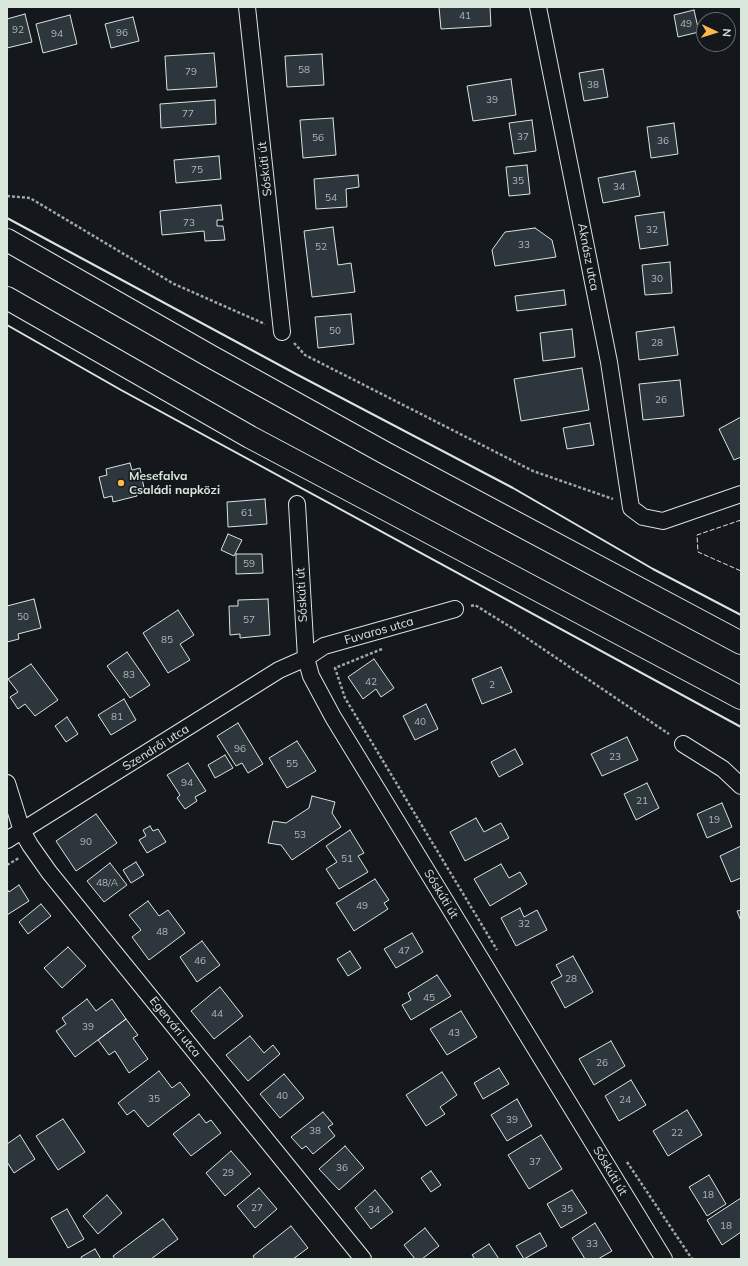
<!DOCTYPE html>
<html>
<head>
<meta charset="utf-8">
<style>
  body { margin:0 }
  #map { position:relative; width:748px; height:1266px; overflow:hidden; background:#14181c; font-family:Mulish,sans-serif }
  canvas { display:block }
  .frame { position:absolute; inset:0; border:8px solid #d8e6dc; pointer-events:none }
  .north { position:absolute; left:696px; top:12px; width:40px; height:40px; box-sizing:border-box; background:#14181c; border:1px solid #626a69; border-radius:50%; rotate:94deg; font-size:11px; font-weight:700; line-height:16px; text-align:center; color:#d8e6dc }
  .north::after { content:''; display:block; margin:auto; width:14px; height:18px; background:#ffb74d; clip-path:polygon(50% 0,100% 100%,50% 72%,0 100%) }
</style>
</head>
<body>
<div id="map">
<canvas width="748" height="1266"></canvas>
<div class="frame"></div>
<div class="north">N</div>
</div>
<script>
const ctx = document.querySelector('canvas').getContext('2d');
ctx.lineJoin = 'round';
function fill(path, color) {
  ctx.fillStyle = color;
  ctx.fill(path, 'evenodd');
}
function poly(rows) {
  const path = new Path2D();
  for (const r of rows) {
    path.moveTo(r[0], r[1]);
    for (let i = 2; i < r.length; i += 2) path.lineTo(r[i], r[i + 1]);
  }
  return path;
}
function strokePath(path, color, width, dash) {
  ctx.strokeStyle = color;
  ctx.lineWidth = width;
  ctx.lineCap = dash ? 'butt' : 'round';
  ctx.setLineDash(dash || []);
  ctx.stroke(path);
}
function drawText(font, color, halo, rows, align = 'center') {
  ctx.font = font + ' Mulish,sans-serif';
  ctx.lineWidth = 3;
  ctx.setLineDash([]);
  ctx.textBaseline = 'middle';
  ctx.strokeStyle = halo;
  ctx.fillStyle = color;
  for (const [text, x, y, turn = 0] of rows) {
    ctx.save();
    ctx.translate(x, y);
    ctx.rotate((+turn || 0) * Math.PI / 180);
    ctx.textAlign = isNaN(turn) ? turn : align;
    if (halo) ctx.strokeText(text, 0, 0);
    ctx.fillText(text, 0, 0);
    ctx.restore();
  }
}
const building = poly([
  [439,7,490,7,491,26,441,29,439,7],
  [694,10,699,32,678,37,674,15,694,10],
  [25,14,32,42,7,48,7,19,25,14],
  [70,15,77,44,43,53,36,24,70,15],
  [133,17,139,41,111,48,105,24,133,17],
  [214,53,217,87,167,90,165,56,214,53],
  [322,54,324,85,287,87,285,56,322,54],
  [603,69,608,97,584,101,579,73,603,69],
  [511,79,516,115,473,121,467,86,511,79],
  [215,100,216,124,161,128,160,104,215,100],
  [333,118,336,155,303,158,300,120,333,118],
  [532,120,536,151,514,154,509,123,532,120],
  [674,123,678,154,651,158,647,127,674,123],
  [219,156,221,179,176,183,174,160,219,156],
  [527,165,530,194,509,196,506,167,527,165],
  [635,171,640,196,603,203,598,178,635,171],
  [358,175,359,187,346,189,347,207,316,209,314,179,358,175],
  [221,205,223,220,217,220,217,226,223,226,225,240,205,241,204,231,162,235,160,211,221,205],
  [664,212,668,245,640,249,635,216,664,212],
  [333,227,338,265,351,263,355,292,312,297,304,231,333,227],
  [535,228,552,240,556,257,495,266,492,250,505,232,535,228],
  [670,262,672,293,645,295,642,265,670,262],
  [564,290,566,305,517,311,515,296,564,290],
  [351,314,354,344,318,348,315,317,351,314],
  [674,327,678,355,639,360,636,332,674,327],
  [572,329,575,357,543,361,540,333,572,329],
  [582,368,589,410,521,421,514,379,582,368],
  [680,380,684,416,643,420,639,384,680,380],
  [741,417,741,457,734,460,719,429,741,417],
  [590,423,594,445,567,449,563,428,590,423],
  [130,463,132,470,140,468,144,488,135,490,137,496,113,502,112,496,104,498,99,477,107,475,106,469,130,463],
  [265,499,267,524,228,527,227,502,265,499],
  [228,534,242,540,234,556,221,550,228,534],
  [236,554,262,554,263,573,236,574,236,554],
  [34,599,41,628,18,634,19,639,7,642,7,606,34,599],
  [268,599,270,635,240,638,240,634,230,635,229,606,238,606,238,600,268,599],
  [178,610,194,635,180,644,190,660,168,673,143,633,178,610],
  [127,652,150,685,130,698,107,666,127,652],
  [374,659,394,688,381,697,376,689,363,699,348,677,374,659],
  [31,664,58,700,35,716,25,704,18,709,10,697,18,692,8,679,31,664],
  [501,667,512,692,482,704,472,679,501,667],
  [124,699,136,720,111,735,98,715,124,699],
  [426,704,438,729,415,740,403,716,426,704],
  [67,717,78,734,66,742,55,726,67,717],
  [238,723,263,764,248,773,242,763,236,766,217,736,238,723],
  [627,737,638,760,602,776,591,754,627,737],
  [297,741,316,771,287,788,269,758,297,741],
  [515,749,523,764,499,777,491,762,515,749],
  [225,755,233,768,215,778,208,765,225,755],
  [188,763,206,791,195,797,197,801,185,809,177,798,180,795,167,775,188,763],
  [647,783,659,808,636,820,624,794,647,783],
  [312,796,335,802,332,813,341,827,292,860,281,845,268,843,273,821,286,823,309,808,312,796],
  [722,803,732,827,707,838,697,814,722,803],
  [96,814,117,843,76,871,56,841,96,814],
  [476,818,484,832,501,823,509,838,465,861,450,832,476,818],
  [150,826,153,831,158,829,166,842,147,853,139,840,146,836,143,830,150,826],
  [350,830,364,853,358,856,368,872,339,889,326,869,337,862,326,846,350,830],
  [741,846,741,878,731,882,720,856,741,846],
  [136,862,144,875,131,883,123,870,136,862],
  [110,863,127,885,104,902,87,881,110,863],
  [501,864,509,878,520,872,527,884,490,906,474,879,501,864],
  [375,879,389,900,384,903,388,909,354,931,336,903,375,879],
  [19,885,29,901,7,915,7,889,9,892,19,885],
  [148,901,159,916,168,910,185,933,149,960,132,937,141,930,129,915,148,901],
  [41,904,51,916,28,934,19,922,41,904],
  [520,908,524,917,537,910,547,930,516,946,501,918,520,908],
  [741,910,741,921,737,911,741,910],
  [412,933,423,952,396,968,384,949,412,933],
  [202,941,220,965,197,982,180,957,202,941],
  [68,947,86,966,62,988,44,968,68,947],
  [350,951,361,968,348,976,337,959,350,951],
  [573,956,593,992,565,1008,551,982,562,976,556,965,573,956],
  [437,975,451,996,411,1020,402,1005,411,1000,408,993,437,975],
  [220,987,243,1016,214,1039,191,1011,220,987],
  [87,999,96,1011,112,999,126,1019,75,1057,56,1031,66,1024,62,1018,87,999],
  [461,1011,477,1037,447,1055,430,1029,461,1011],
  [126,1019,138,1035,133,1038,148,1059,129,1073,115,1051,109,1055,98,1040,126,1019],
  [250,1036,264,1053,273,1045,280,1054,248,1081,226,1055,250,1036],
  [611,1041,625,1066,594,1085,579,1059,611,1041],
  [499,1068,509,1084,483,1099,474,1083,499,1068],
  [159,1071,172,1088,180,1082,190,1095,148,1127,134,1110,127,1115,118,1103,159,1071],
  [442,1072,457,1095,440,1107,445,1114,426,1126,406,1095,442,1072],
  [284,1074,304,1098,280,1118,260,1094,284,1074],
  [631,1080,646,1105,619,1121,605,1096,631,1080],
  [517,1099,532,1126,507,1141,491,1115,517,1099],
  [687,1110,702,1135,668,1156,653,1131,687,1110],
  [323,1112,333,1124,328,1127,335,1136,313,1154,306,1146,302,1149,291,1137,323,1112],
  [199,1114,206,1123,211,1120,221,1133,191,1156,173,1134,199,1114],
  [63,1119,85,1152,58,1170,36,1136,63,1119],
  [20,1135,35,1159,14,1173,7,1162,7,1144,20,1135],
  [541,1135,562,1169,529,1189,508,1155,541,1135],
  [345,1146,364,1168,339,1190,319,1169,345,1146],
  [231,1151,251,1174,225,1196,206,1173,231,1151],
  [431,1171,441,1185,431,1192,421,1178,431,1171],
  [709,1175,726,1204,707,1216,689,1187,709,1175],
  [259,1188,277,1209,255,1228,237,1206,259,1188],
  [375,1190,393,1212,371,1229,355,1208,375,1190],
  [572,1190,587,1213,561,1228,547,1204,572,1190],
  [107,1195,122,1213,98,1234,83,1216,107,1195],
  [741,1198,741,1232,722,1245,707,1220,741,1198],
  [67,1209,84,1239,68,1248,51,1218,67,1209],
  [163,1219,178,1239,151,1259,115,1259,113,1256,163,1219],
  [595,1223,612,1251,598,1259,585,1259,572,1238,595,1223],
  [291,1226,308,1248,293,1259,255,1259,253,1256,291,1226],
  [425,1228,439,1246,422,1259,415,1259,404,1245,425,1228],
  [540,1233,547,1246,524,1259,516,1246,540,1233],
  [489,1244,499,1259,475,1259,472,1255,489,1244],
  [95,1249,101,1259,82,1259,81,1257,95,1249]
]);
const path = poly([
  [7,196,30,198,174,284,265,324],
  [294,343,305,355,533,471,613,499],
  [471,606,475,605,512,628,669,734],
  [382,649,335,668,345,698,497,950],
  [7,865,19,858],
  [627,1162,692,1259]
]);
const street = poly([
  [247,7,282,332],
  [538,7,609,362,631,508,643,517,663,521,741,494],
  [297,504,306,658,311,676,333,717,664,1259],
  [683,744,723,769,741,786],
  [7,783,22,831,30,845,49,872,363,1259],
  [7,840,279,670,306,658,324,646,455,609]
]);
const highway = poly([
  [7,240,210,356,387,454,741,643],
  [7,298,250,437,741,698]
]);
const fence = poly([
  [741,520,697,535,698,552,741,571]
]);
const wall = poly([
  [7,218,296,374,513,488,653,569,741,615],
  [7,325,121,390,741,727]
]);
const markers = [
  [121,483,4,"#ffb74d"]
];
const numberNames = [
  ["41",465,16],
  ["49",686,24],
  ["92",18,30],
  ["96",122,33],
  ["94",57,34],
  ["58",304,70],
  ["79",191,72],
  ["38",593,85],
  ["39",492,100],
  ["77",188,114],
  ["37",523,137],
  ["56",318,138],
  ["36",663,141],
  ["75",197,170],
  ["35",518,181],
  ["34",619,187],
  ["54",331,198],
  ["73",189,223],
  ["32",652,230],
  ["33",524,245],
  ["52",321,247],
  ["30",657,279],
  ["50",335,331],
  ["28",657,343],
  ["26",661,400],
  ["61",247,513],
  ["59",249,564],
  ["50",23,617],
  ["57",249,620],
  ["85",167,640],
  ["83",129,675],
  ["42",371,682],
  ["2",492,685],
  ["81",117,717],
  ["40",420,722],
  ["96",240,749],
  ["23",615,757],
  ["55",292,764],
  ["94",187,783],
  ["21",642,801],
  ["19",714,820],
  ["53",300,835],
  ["90",86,842],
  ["51",347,859],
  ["48/A",107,883],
  ["49",362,906],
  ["32",524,924],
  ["48",162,932],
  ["47",404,951],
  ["46",200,961],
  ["28",571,979],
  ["45",429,998],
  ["44",217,1014],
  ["39",88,1027],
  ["43",454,1033],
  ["26",602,1063],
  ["40",282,1096],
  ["35",154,1099],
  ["24",625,1100],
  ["39",512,1120],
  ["38",315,1131],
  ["22",677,1133],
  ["37",535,1162],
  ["36",342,1168],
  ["29",228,1173],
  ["18",708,1195],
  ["27",257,1208],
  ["35",567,1209],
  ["34",374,1210],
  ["18",726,1226],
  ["33",592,1244]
];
const streetNames = [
  ["Sóskúti út",265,169,-96],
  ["Aknász utca",588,257,79],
  ["Sóskúti út",302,595,-93],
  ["Fuvaros utca",379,631,-16],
  ["Szendrői utca",156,748,-32],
  ["Sóskúti út",441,894,59],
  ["Egervári utca",175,1027,51],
  ["Sóskúti út",610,1171,59]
];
const poiNames = [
  ["Mesefalva",129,476],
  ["Családi napközi",129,490]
];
fill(building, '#2c363c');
strokePath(building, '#d8e6dc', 1);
strokePath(street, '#d8e6dc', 18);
strokePath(highway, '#d8e6dc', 24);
strokePath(path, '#9da8a2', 2.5, [3, 2]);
strokePath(street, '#14181c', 16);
strokePath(highway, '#14181c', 22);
strokePath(fence, '#d8e6dc', 1, [5, 2]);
strokePath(wall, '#d8e6dc', 2);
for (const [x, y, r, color] of markers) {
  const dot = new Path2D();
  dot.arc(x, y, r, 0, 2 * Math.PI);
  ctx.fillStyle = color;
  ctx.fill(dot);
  strokePath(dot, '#14181c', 1.5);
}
drawText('10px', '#adbab4', null, numberNames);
drawText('12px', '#d8e6dc', '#14181c', streetNames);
drawText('bold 12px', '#d8e6dc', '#14181c', poiNames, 'left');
</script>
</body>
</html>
